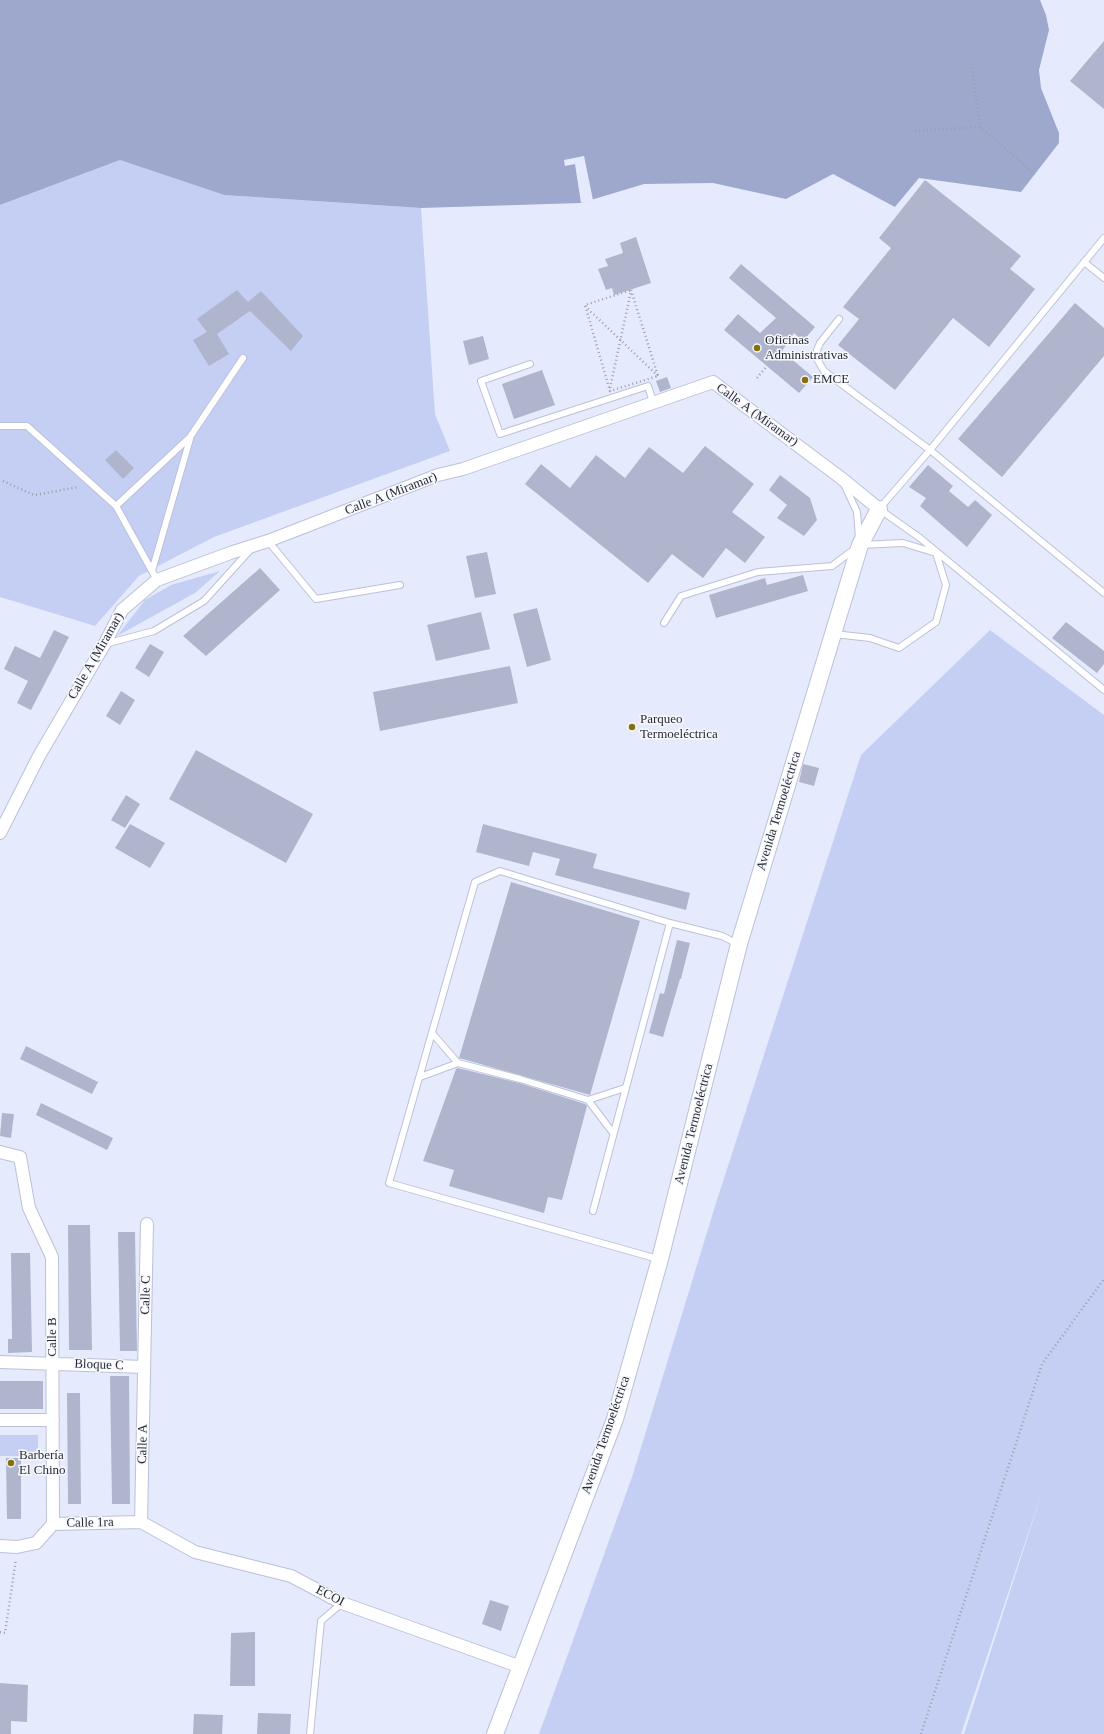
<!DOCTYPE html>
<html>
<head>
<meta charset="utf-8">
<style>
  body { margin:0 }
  canvas { display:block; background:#e5ebfd }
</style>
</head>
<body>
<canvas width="1104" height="1734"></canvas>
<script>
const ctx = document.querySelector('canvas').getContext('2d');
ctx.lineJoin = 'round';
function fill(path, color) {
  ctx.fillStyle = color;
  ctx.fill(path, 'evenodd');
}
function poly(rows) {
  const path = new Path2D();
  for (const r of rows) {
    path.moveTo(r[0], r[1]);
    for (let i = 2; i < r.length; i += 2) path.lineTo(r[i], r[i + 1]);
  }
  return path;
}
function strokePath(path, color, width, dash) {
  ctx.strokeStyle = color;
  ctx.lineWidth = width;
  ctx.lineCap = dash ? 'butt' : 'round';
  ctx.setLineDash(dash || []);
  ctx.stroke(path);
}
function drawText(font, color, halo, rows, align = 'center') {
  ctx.font = font + ' Georgia,serif';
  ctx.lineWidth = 3;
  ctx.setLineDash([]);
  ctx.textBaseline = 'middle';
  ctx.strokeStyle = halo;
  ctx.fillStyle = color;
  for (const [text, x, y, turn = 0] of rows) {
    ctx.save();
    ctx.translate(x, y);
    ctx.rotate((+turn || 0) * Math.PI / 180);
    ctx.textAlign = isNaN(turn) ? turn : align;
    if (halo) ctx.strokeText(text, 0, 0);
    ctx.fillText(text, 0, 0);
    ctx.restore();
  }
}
const green = poly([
  [120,160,224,195,421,208,435,414,450,451,214,537,139,576,95,626,0,597,0,205],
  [220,571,195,593,117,636,145,600,171,585],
  [990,630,1104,715,1104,1734,964,1734,1045,1483,961,1734,539,1734,632,1477,716,1203,861,755],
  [0,1435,38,1435,38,1456,0,1456]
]);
const water = poly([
  [0,0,1040,0,1046,15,1049,30,1039,70,1041,88,1059,133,1059,143,1021,192,919,178,895,207,833,174,786,199,713,183,644,184,581,203,421,208,224,195,120,160,0,205]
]);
const pier = poly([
  [584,156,593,200,581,203,575,164,565,166,564,160]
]);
const building = poly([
  [1104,41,1104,109,1070,81],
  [925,180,1021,256,1010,269,1035,289,989,347,953,318,895,390,838,345,859,319,843,307,891,248,879,238],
  [636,237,651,283,614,295,612,288,606,290,598,269,608,266,605,259,623,253,620,243],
  [741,264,815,327,803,341,794,333,782,351,813,377,799,393,724,330,738,314,760,333,776,318,729,278],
  [237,290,248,302,261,291,303,336,291,351,250,311,217,334,229,354,209,366,193,340,207,332,197,319],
  [1075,303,1104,328,1104,356,1002,477,958,439],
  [483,336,489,359,469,365,463,341],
  [542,370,555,405,514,419,502,384],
  [667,377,671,388,660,392,656,381],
  [705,446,754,484,732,512,765,537,745,563,726,548,703,578,672,554,648,583,525,484,541,464,570,488,596,455,625,478,649,447,683,473],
  [116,450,134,468,123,479,105,460],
  [928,465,953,486,949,491,968,507,975,500,992,515,967,547,920,506,926,498,909,487],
  [780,475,810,498,817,520,804,536,777,518,787,505,769,490],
  [487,552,496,594,475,598,466,556],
  [260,568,280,590,206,656,183,636],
  [803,575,808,591,716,618,709,595,765,578,767,585],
  [537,608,551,660,527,667,513,614],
  [481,612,490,649,436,661,427,625],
  [1066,622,1104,651,1104,664,1097,673,1052,638],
  [54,630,69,637,31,710,17,703,28,681,4,669,15,646,40,658],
  [150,644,164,652,149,677,135,668],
  [510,666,518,703,380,731,373,692],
  [121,691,135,700,120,725,106,716],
  [196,750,313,814,286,863,169,799],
  [803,764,819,768,814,786,799,782],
  [126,795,140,804,125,828,111,820],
  [130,824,165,843,150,868,115,848],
  [483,824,597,854,593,868,690,893,686,910,555,875,560,859,533,852,529,866,476,852],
  [511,882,640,921,590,1095,459,1058],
  [677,940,690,943,681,979,680,979,663,1037,649,1033,660,993,664,994],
  [26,1046,98,1082,92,1094,20,1059],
  [458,1068,519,1083,585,1104,587,1106,562,1200,548,1197,544,1213,449,1186,454,1170,423,1161,456,1069],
  [41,1103,113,1138,107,1150,36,1115],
  [2,1113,14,1114,11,1138,0,1136],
  [68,1225,90,1225,92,1350,69,1350],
  [118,1232,135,1232,137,1351,120,1351],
  [11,1253,30,1253,32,1352,8,1353,8,1339,12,1339],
  [110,1376,129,1376,130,1504,112,1504],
  [0,1381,43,1381,43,1409,0,1409],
  [67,1393,80,1393,81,1504,68,1504],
  [6,1458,21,1458,21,1519,7,1519],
  [490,1600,509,1606,501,1631,482,1624],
  [255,1632,255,1686,230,1686,231,1633],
  [0,1683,28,1685,27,1722,11,1721,11,1734,0,1734],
  [258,1713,291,1714,290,1734,257,1734],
  [194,1714,223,1715,222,1734,193,1734]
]);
const path = poly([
  [980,127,1035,174],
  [915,131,980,127,972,67],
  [631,290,658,376,610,391,585,305,631,290],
  [585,306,658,376],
  [757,378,767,366],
  [610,388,631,291],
  [3,481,34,495,79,487],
  [0,1632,5,1633,16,1559],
  [921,1734,1042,1364,1104,1279]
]);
const lane = poly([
  [1104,238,930,450,879,509,920,538,1104,690],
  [1084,262,1104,278],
  [839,319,820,343,817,350,817,359,824,371,930,450,1104,593],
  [530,364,481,381,500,434,648,386,653,402],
  [0,426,27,426,116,506,157,580],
  [844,484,857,512,859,538],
  [116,506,190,437,243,358],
  [268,541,316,599,400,585],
  [152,571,190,439],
  [664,623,681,596,758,572,832,566,860,545,903,543,936,553,946,585,936,622,899,648,870,638,834,634],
  [105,644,154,631,204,601,251,549],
  [432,1033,458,1063],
  [420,1077,458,1063,520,1079,588,1100,613,1133],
  [588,1100,625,1088],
  [593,1211,670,923],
  [658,1259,389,1183,475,882,500,871,670,923,722,936,738,944],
  [310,1734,321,1621,342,1603]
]);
const street = poly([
  [0,833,39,756,104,645,122,610,157,580,233,552,268,541,438,475,463,469,713,382,841,478,879,509],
  [0,1152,20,1157,29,1208,52,1257,53,1524],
  [0,1362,144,1367],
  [0,1420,53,1420],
  [141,1522,147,1224],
  [0,1546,17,1547,36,1543,53,1524,141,1522,195,1552,291,1576,342,1603,521,1667]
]);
const secondary = poly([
  [495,1734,615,1419,660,1259,739,944,860,545,879,509]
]);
const markers = [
  [757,348,4,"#866f0e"],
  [805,380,4,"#866f0e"],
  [632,727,4,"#866f0e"],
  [11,1463,4,"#866f0e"]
];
const poiNames = [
  ["Oficinas",765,341],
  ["Administrativas",765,356],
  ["EMCE",813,380],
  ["Parqueo",640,720],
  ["Termoeléctrica",640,735],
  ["Barbería",19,1456],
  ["El Chino",19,1471]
];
const streetNames = [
  ["Calle A (Miramar)",757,415,36],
  ["Calle A (Miramar)",391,494,-21],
  ["Calle A (Miramar)",96,656,-60],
  ["Avenida Termoeléctrica",779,811,-73],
  ["Avenida Termoeléctrica",694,1124,-76],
  ["Calle C",146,1295,-89],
  ["Calle B",53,1337,-90],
  ["Bloque C",99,1365,2],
  ["Avenida Termoeléctrica",606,1435,-71],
  ["Calle A",143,1444,-89],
  ["Calle 1ra",90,1523,-1],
  ["ECOI",330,1596,27]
];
fill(green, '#c5cff4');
fill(water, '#9ea8cd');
fill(pier, '#e5ebfd');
fill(building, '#afb5cc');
strokePath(lane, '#bbc1d8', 8);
strokePath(street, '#bbc1d8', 14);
strokePath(secondary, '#bbc1d8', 18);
strokePath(path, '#9a9fad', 2.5, [1, 3]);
strokePath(lane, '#fff', 6);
strokePath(street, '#fff', 12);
strokePath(secondary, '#fff', 16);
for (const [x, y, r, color] of markers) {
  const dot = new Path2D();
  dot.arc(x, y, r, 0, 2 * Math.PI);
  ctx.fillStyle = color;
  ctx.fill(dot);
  strokePath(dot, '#f7f8fd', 1.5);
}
drawText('13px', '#292b34', '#f7f8fd', poiNames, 'left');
drawText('13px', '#292b34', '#f7f8fd', streetNames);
</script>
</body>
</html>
